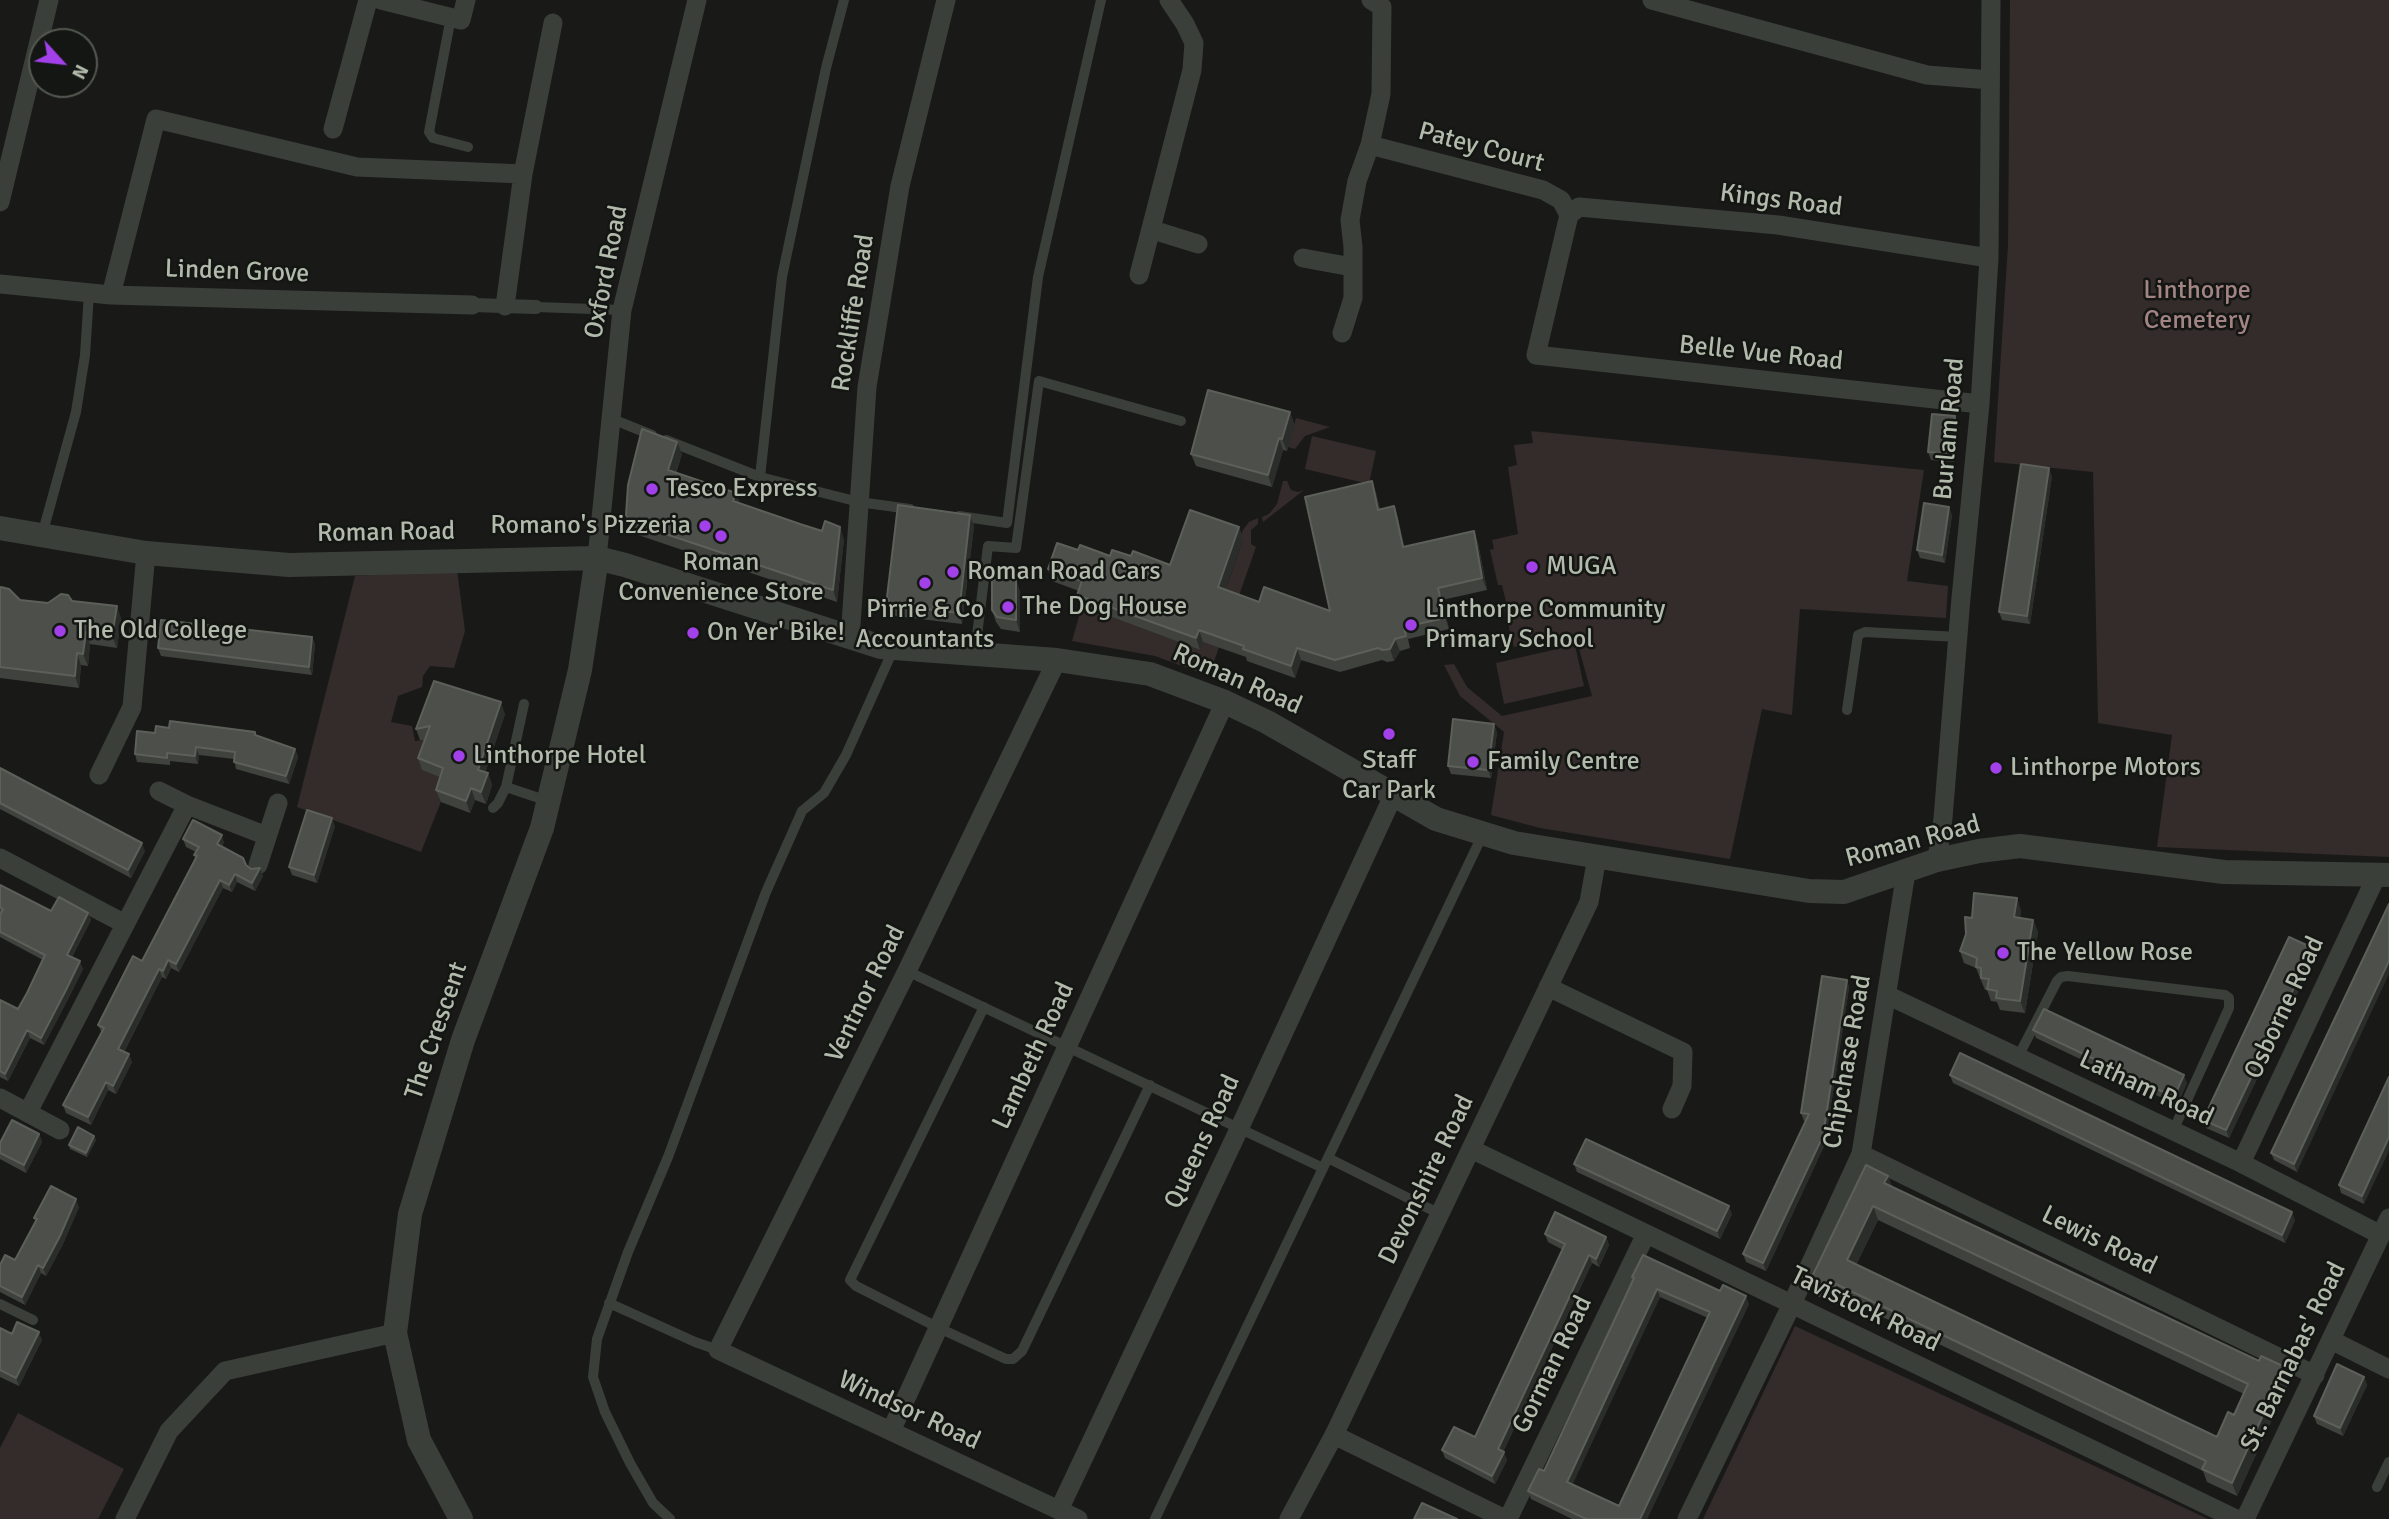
<!DOCTYPE html>
<html>
<head>
<meta charset="utf-8">
<style>
  body { margin:0 }
  #map { position:relative; width:2389px; height:1519px; overflow:hidden; background:#191a18; font-family:Signika,sans-serif }
  canvas { display:block }
  .north { position:absolute; left:28px; top:28px; width:70px; height:70px; box-sizing:border-box; background:#141613; border:2px solid #535850; border-radius:50%; rotate:117deg; font-size:19px; font-weight:700; line-height:28px; text-align:center; color:#b1baab }
  .north::after { content:''; display:block; margin:auto; width:24px; height:32px; background:#a241ea; clip-path:polygon(50% 0,100% 100%,50% 72%,0 100%) }
</style>
</head>
<body>
<div id="map">
<canvas width="2389" height="1519"></canvas>
<div class="north">N</div>
</div>
<script>
const ctx = document.querySelector('canvas').getContext('2d');
ctx.lineJoin = 'round';
function fill(path, color) {
  ctx.fillStyle = color;
  ctx.fill(path, 'evenodd');
}
function poly(rows) {
  const path = new Path2D();
  for (const r of rows) {
    path.moveTo(r[0], r[1]);
    for (let i = 2; i < r.length; i += 2) path.lineTo(r[i], r[i + 1]);
  }
  return path;
}
function strokePath(path, color, width, dash) {
  ctx.strokeStyle = color;
  ctx.lineWidth = width;
  ctx.lineCap = dash ? 'butt' : 'round';
  ctx.setLineDash(dash || []);
  ctx.stroke(path);
}
function drawText(font, color, halo, rows, align = 'center') {
  ctx.font = font + ' Signika,sans-serif';
  ctx.lineWidth = 5;
  ctx.setLineDash([]);
  ctx.textBaseline = 'middle';
  ctx.strokeStyle = halo;
  ctx.fillStyle = color;
  for (const [text, x, y, turn = 0] of rows) {
    ctx.save();
    ctx.translate(x, y);
    ctx.rotate((+turn || 0) * Math.PI / 180);
    ctx.textAlign = isNaN(turn) ? turn : align;
    if (halo) ctx.strokeText(text, 0, 0);
    ctx.fillText(text, 0, 0);
    ctx.restore();
  }
}
const green = poly([
  [2010,0,2389,0,2389,857,2157,847,2172,735,2098,723,2093,472,1994,462,2008,245],
  [1296,418,1330,427,1305,436,1295,449,1288,447],
  [1531,431,1924,470,1907,581,1948,586,1946,618,1800,609,1792,715,1762,709,1730,859,1540,828,1491,815,1504,732,1460,696,1444,665,1454,664,1467,687,1502,716,1592,696,1575,634,1514,647,1503,604,1506,602,1502,585,1498,585,1490,550,1494,549,1492,540,1518,534,1508,467,1517,465,1514,445,1533,443],
  [1312,436,1376,451,1369,484,1305,469],
  [1283,481,1287,481,1291,490,1298,492,1304,490,1263,522,1262,517,1269,514,1277,504],
  [1258,518,1258,524,1251,530,1251,544,1256,547,1236,604,1219,598,1228,583,1243,540,1240,538,1243,530,1249,522],
  [457,570,465,631,454,668,430,666,423,676,422,687,398,696,391,722,412,726,415,741,435,738,447,780,446,789,421,852,297,807,355,576],
  [1082,606,1200,650,1203,642,1219,647,1209,676,1155,656,1072,641],
  [1575,645,1584,686,1504,704,1496,663],
  [1795,1326,2208,1519,1703,1519],
  [18,1413,124,1469,98,1519,0,1519,0,1448]
]);
const service = poly([
  [451,17,429,132,433,138,468,147],
  [536,307,622,310],
  [612,419,652,435],
  [666,440,760,477,859,502,910,509],
  [760,477,782,277,826,68,844,0],
  [959,516,1007,523,1038,277,1101,0],
  [42,535,76,412,85,355,89,293],
  [975,652,988,546,1016,548,1039,381,1181,421],
  [524,704,506,787,548,801],
  [1847,710,1858,635,1865,632,1958,637],
  [493,808,498,803,506,787],
  [907,971,1323,1168],
  [984,1007,850,1280,856,1286,939,1328,1006,1359,1013,1359,1022,1351,1150,1085],
  [2018,1057,2057,981,2061,977,2068,976,2225,995,2229,998,2229,1008,2173,1131],
  [1328,1158,1440,1214],
  [609,1303,695,1342,718,1350],
  [0,1304,33,1320],
  [2377,1487,2389,1462],
  [670,1519,653,1503,630,1463,605,1412,593,1377,597,1339,628,1252,668,1157,766,892,802,811,824,793,846,755,893,650],
  [1155,1519,1483,834]
]);
const pedestrian = poly([
  [472,305,536,307]
]);
const minor = poly([
  [381,0,461,20,466,0],
  [1652,0,1927,75,1990,80],
  [333,129,368,0],
  [1370,145,1543,190,1561,200,1569,215],
  [0,202,49,0],
  [1569,215,1536,355,1980,404],
  [1569,215,1579,207,1778,225,1989,258],
  [1153,230,1198,244],
  [1303,258,1352,267],
  [1139,275,1192,70,1194,43,1185,24,1169,0],
  [0,284,111,295,472,305],
  [111,295,156,119,357,167,523,174,553,23],
  [505,306,523,174],
  [1342,333,1353,298,1353,247,1350,220,1357,181,1370,145,1381,94,1382,7,1371,0],
  [597,558,622,310,697,0],
  [850,639,867,387,900,186,946,0],
  [1057,660,907,971,718,1350,1078,1519],
  [99,775,132,707,146,553],
  [159,791,187,805,267,836],
  [0,858,125,924],
  [1937,860,1943,818,1961,598,1980,404,1989,258,1991,0],
  [258,865,278,803],
  [1548,987,1683,1052,1682,1086,1672,1109],
  [1887,995,2241,1163,2381,1235],
  [0,1098,60,1130],
  [28,1112,187,805],
  [1471,1149,2236,1519],
  [1861,1154,2315,1375],
  [2241,1163,2377,875],
  [2331,1340,2389,1369],
  [891,1431,1225,702],
  [1334,1435,1505,1519],
  [1059,1510,1240,1127,1393,796],
  [125,1519,169,1431,225,1371,395,1333],
  [1289,1519,1334,1435,1589,902,1597,857],
  [1508,1519,1646,1234],
  [1687,1519,1792,1304,1861,1154,1906,872],
  [2245,1519,2389,1218]
]);
const tertiary = poly([
  [0,528,146,553,289,565,597,558,625,565,881,647,1057,660,1150,674,1225,702,1267,722,1436,819,1514,843,1809,891,1844,892,1937,860,1979,851,2020,846,2224,872,2389,875],
  [461,1519,419,1440,395,1333,410,1214,463,1040,542,828,580,670,597,558]
]);
const wall = poly([
  [1290,412,1294,424,1287,451,1283,450,1272,487,1196,466,1191,454],
  [1955,416,1958,424,1954,462,1931,460,1928,452],
  [682,454,676,473,740,504,844,539,837,602,635,534,626,515],
  [2052,476,2030,624,2002,620,1999,612],
  [1372,481,1376,493,1380,509,1394,506,1398,518,1404,547,1474,531,1478,543,1487,590,1442,600,1449,629,1408,639,1410,648,1400,651,1394,661,1387,662,1382,660,1340,672,1301,660,1295,678,1247,661,1246,657,1203,642,1200,650,1082,606,1077,595,1079,591,1052,581,1048,569,1078,550,1110,556,1131,556,1170,565,1239,527,1243,539,1225,590,1259,602,1330,611],
  [970,515,974,526,962,624,895,616,891,608,887,597],
  [1952,515,1945,563,1920,558,1917,550],
  [1016,580,1020,592,1020,632,1001,629,996,622,992,610],
  [0,589,20,600,48,603,72,601,121,618,117,648,90,644,88,666,81,665,79,688,0,678],
  [312,637,315,645,312,675,161,656,158,648],
  [505,714,485,773,488,773,492,785,486,804,475,800,470,813,441,802,436,790,440,777,422,770,418,758,425,740,420,740,416,729],
  [1497,732,1491,778,1451,774,1448,766],
  [155,733,257,736,295,749,298,757,289,784,236,769,234,759,199,755,198,764,170,761,170,765,137,762,135,754],
  [0,768,145,851,131,878,0,809],
  [335,826,317,883,292,875,289,867],
  [183,839,224,842,222,847,246,865,263,876,255,891,237,882,232,892,223,888,179,972,171,968,166,979,162,977,124,1052,132,1062,116,1094,108,1090,91,1125,66,1113,63,1105,102,1033,98,1025,142,961,195,858,194,855,196,852,186,847],
  [0,885,51,911,88,913,91,920,72,957,83,969,69,997,44,1045,30,1038,8,1081,0,1077,0,1000,18,1009,27,993,43,960,0,937],
  [2389,904,2297,1172,2274,1160,2271,1153],
  [2021,910,2020,918,2033,920,2038,932,2025,1013,2000,1010,1997,1002,1991,1001,1987,990,1985,990,1976,968,1964,963,1960,951,1972,918],
  [2313,948,2315,956,2229,1138,2206,1128,2203,1120],
  [1847,980,1849,988,1825,1144,1766,1271,1746,1262,1743,1254,1805,1121,1804,1121,1801,1113],
  [2033,1030,2187,1083,2177,1105,2036,1038],
  [1950,1075,2295,1220,2285,1243,1953,1083],
  [2389,1077,2364,1204,2341,1193,2339,1185],
  [39,1134,42,1142,26,1173,0,1159,0,1143],
  [94,1136,96,1140,87,1157,70,1149,69,1145],
  [1574,1164,1732,1214,1720,1239,1577,1172],
  [1888,1176,1892,1187,2290,1380,2237,1496,2207,1482,2203,1471,1841,1297,1837,1305,1815,1295,1810,1281],
  [1878,1220,2244,1394,2234,1415,2217,1437,1856,1265],
  [79,1207,63,1244,46,1276,41,1273,25,1305,0,1292,0,1265,15,1260,36,1222,34,1218],
  [1545,1234,1606,1237,1609,1245,1599,1267,1592,1263,1503,1452,1507,1460,1495,1484,1445,1458,1442,1450,1475,1437,1563,1250,1548,1242],
  [1632,1277,1749,1304,1647,1519,1572,1519,1531,1499,1528,1491,1544,1471,1633,1281],
  [1660,1297,1708,1318,1619,1506,1572,1484],
  [0,1328,12,1334,42,1340,19,1386,0,1377],
  [2364,1377,2367,1385,2343,1436,2317,1424,2314,1416]
]);
const shadedWall = poly([
  [1290,412,1294,424,1287,451,1282,439],
  [1955,416,1958,424,1954,462,1951,454],
  [1279,438,1283,450,1272,487,1268,475],
  [677,442,682,454,672,482,668,470],
  [2049,468,2052,476,2030,624,2027,616],
  [1372,481,1376,493,1383,522,1378,510],
  [736,493,741,505,733,501],
  [1394,506,1398,518,1407,559,1403,547],
  [1949,507,1952,515,1945,563,1942,555],
  [970,515,974,526,962,624,959,613],
  [840,527,844,539,837,602,833,590],
  [1239,527,1243,539,1222,599,1218,587],
  [1474,531,1478,543,1487,590,1482,578],
  [1016,580,1020,592,1020,632,1016,620],
  [1438,588,1442,600,1449,629,1445,618],
  [117,606,121,618,117,648,112,636],
  [1199,630,1203,642,1200,650,1196,638],
  [86,632,90,644,88,666,83,654],
  [312,637,315,645,312,675,309,667],
  [1395,639,1400,651,1394,661,1390,649],
  [1297,648,1301,660,1295,678,1291,666],
  [77,653,81,665,79,688,75,676],
  [501,702,505,714,482,782,478,770],
  [1494,724,1497,732,1491,778,1488,770],
  [196,747,199,755,198,764,195,756],
  [295,749,298,757,289,784,286,776],
  [488,773,492,785,486,804,481,792],
  [471,788,475,800,470,813,466,801],
  [332,818,335,826,317,883,314,875],
  [222,835,224,842,219,852,217,844],
  [142,843,145,851,131,878,128,870],
  [260,868,263,876,255,891,252,883],
  [235,874,237,882,232,892,229,885],
  [220,880,223,888,179,972,176,964],
  [2017,898,2021,910,2019,929,2014,917],
  [88,913,91,920,69,962,67,955],
  [2033,920,2038,932,2025,1013,2020,1001],
  [2313,948,2315,956,2229,1138,2226,1130],
  [168,960,171,968,166,979,163,971],
  [80,961,83,969,44,1045,41,1038],
  [2389,961,2389,974,2297,1172,2294,1164],
  [159,969,162,977,121,1057,118,1049],
  [1847,980,1849,988,1825,1144,1766,1271,1763,1263,1823,1136],
  [27,1030,30,1038,8,1081,5,1074],
  [129,1054,132,1062,116,1094,113,1086],
  [2184,1075,2187,1083,2177,1105,2174,1097],
  [106,1082,108,1090,91,1125,88,1117],
  [39,1134,42,1142,26,1173,24,1165],
  [94,1136,96,1140,87,1157,86,1153],
  [2389,1137,2389,1151,2364,1204,2362,1196],
  [1888,1176,1893,1189,1884,1183],
  [76,1199,79,1207,63,1244,46,1276,43,1268],
  [1729,1206,1732,1214,1720,1239,1717,1231],
  [1873,1206,1878,1220,1852,1274,1847,1260],
  [2292,1212,2295,1220,2285,1243,2282,1235],
  [1606,1237,1609,1245,1599,1267,1596,1259],
  [1589,1255,1592,1263,1501,1457,1498,1449],
  [38,1265,41,1273,25,1305,22,1297],
  [1836,1284,1841,1297,1837,1305,1832,1291],
  [1657,1289,1660,1297,1570,1490,1567,1482],
  [1746,1296,1749,1304,1647,1519,1640,1519],
  [39,1332,42,1340,19,1386,16,1378],
  [2285,1367,2290,1380,2237,1496,2232,1483],
  [2364,1377,2367,1385,2343,1436,2340,1428],
  [1504,1452,1507,1460,1495,1484,1492,1476]
]);
const building = poly([
  [1208,390,1290,412,1282,439,1279,438,1268,475,1191,454,1208,390],
  [1932,414,1955,416,1951,454,1928,452,1932,414],
  [642,429,677,442,668,470,736,493,733,501,800,524,822,531,825,521,840,527,833,590,630,522,626,515,628,485,642,429],
  [2021,464,2049,468,2027,616,1999,612,2021,464],
  [1372,481,1378,510,1394,506,1403,547,1474,531,1482,578,1438,588,1445,618,1404,627,1406,636,1395,639,1390,649,1383,650,1378,648,1335,660,1297,648,1291,666,1243,649,1244,646,1199,630,1196,638,1077,595,1082,581,1048,569,1057,543,1078,550,1080,545,1110,556,1112,550,1131,556,1133,551,1170,565,1190,510,1239,527,1218,587,1259,602,1264,587,1330,611,1305,497,1372,481],
  [1924,503,1949,507,1942,555,1917,550,1924,503],
  [898,505,970,515,959,613,891,605,887,597,898,505],
  [992,580,1016,580,1016,620,997,617,992,610,992,580],
  [1,587,9,589,20,600,48,603,61,594,68,595,72,601,117,606,112,636,86,632,83,654,77,653,75,676,0,667,0,589,1,587],
  [161,620,312,637,309,667,158,648,161,620],
  [434,681,501,702,478,770,488,773,481,792,471,788,466,801,436,790,443,768,418,758,430,726,416,729,434,681],
  [1453,719,1494,724,1488,770,1448,766,1453,719],
  [170,721,255,732,255,735,295,749,286,776,234,762,235,752,196,747,195,756,167,753,167,758,135,754,137,731,155,733,156,726,169,728,170,721],
  [0,768,142,843,128,870,0,803,0,768],
  [307,810,332,818,314,875,289,867,307,810],
  [193,820,222,835,217,844,243,858,246,865,251,869,260,868,252,883,235,874,229,885,220,880,176,964,168,960,163,971,159,969,118,1049,129,1054,113,1086,106,1082,88,1117,63,1105,104,1028,98,1025,133,956,142,961,197,856,194,855,199,847,183,839,193,820],
  [0,885,51,911,59,897,88,913,67,955,80,961,66,990,41,1038,27,1030,5,1074,0,1071,0,1000,18,1009,27,993,45,955,0,932,0,915,3,909,0,907,0,885],
  [1974,893,2017,898,2014,917,2033,920,2020,1001,1996,998,1997,991,1987,989,1989,979,1981,978,1981,968,1976,967,1977,958,1960,951,1966,934,1965,917,1972,918,1974,893],
  [2389,904,2389,961,2294,1164,2271,1153,2389,904],
  [2289,937,2313,948,2226,1130,2203,1120,2289,937],
  [1822,976,1847,980,1823,1136,1763,1263,1743,1254,1809,1114,1801,1113,1822,976],
  [2044,1009,2184,1075,2174,1097,2033,1030,2044,1009],
  [1960,1053,2292,1212,2282,1235,1950,1075,1960,1053],
  [2389,1077,2389,1137,2362,1196,2339,1185,2389,1077],
  [12,1120,39,1134,24,1165,0,1153,0,1143,12,1120],
  [78,1127,94,1136,86,1153,69,1145,78,1127],
  [1586,1139,1729,1206,1717,1231,1574,1164,1586,1139],
  [1866,1165,1888,1176,1884,1183,2259,1361,2261,1356,2285,1367,2232,1483,2202,1469,2206,1461,1836,1284,1832,1291,1810,1281,1866,1165],
  [1873,1206,2248,1384,2234,1415,2228,1412,2217,1437,1847,1260,1873,1206],
  [51,1186,76,1199,60,1236,43,1268,38,1265,22,1297,0,1286,0,1265,5,1255,15,1260,37,1219,34,1218,51,1186],
  [1555,1212,1606,1237,1596,1259,1589,1255,1498,1449,1504,1452,1492,1476,1442,1450,1454,1427,1475,1437,1565,1244,1545,1234,1555,1212],
  [1643,1255,1720,1291,1723,1285,1746,1296,1640,1519,1586,1519,1528,1491,1539,1469,1544,1471,1634,1278,1632,1277,1643,1255],
  [1657,1289,1710,1312,1619,1506,1567,1482,1657,1289],
  [17,1322,39,1332,16,1378,0,1370,0,1328,12,1334,17,1322],
  [2337,1364,2364,1377,2340,1428,2314,1416,2337,1364],
  [1422,1503,1457,1519,1414,1519,1422,1503]
]);
const markers = [
  [652,489,7,"#a241ea"],
  [705,526,7,"#a241ea"],
  [721,536,7,"#a241ea"],
  [1532,567,7,"#a241ea"],
  [953,572,7,"#a241ea"],
  [925,583,7,"#a241ea"],
  [1008,607,7,"#a241ea"],
  [1411,625,7,"#a241ea"],
  [60,631,7,"#a241ea"],
  [693,633,7,"#a241ea"],
  [1389,734,7,"#a241ea"],
  [459,756,7,"#a241ea"],
  [1473,762,7,"#a241ea"],
  [1996,768,7,"#a241ea"],
  [2003,953,7,"#a241ea"]
];
const streetNames = [
  ["Patey Court",1481,148,15],
  ["Kings Road",1781,201,7],
  ["Linden Grove",237,272,2],
  ["Oxford Road",607,272,-79],
  ["Rockliffe Road",854,313,-81],
  ["Belle Vue Road",1761,354,6],
  ["Burlam Road",1950,429,-85],
  ["Roman Road",386,533,-1],
  ["Roman Road",1237,680,24],
  ["Roman Road",1913,842,-15],
  ["Ventnor Road",866,994,-64],
  ["Osborne Road",2285,1008,-65],
  ["The Crescent",437,1031,-71],
  ["Lambeth Road",1034,1056,-65],
  ["Chipchase Road",1848,1062,-80],
  ["Latham Road",2146,1089,25],
  ["Queens Road",1203,1142,-65],
  ["Devonshire Road",1427,1180,-64],
  ["Lewis Road",2099,1241,26],
  ["Tavistock Road",1865,1310,26],
  ["St. Barnabas' Road",2294,1357,-64],
  ["Gorman Road",1553,1365,-64],
  ["Windsor Road",909,1411,25]
];
const parkNames = [
  ["Linthorpe",2197,291],
  ["Cemetery",2197,321]
];
const poiNames = [
  ["Tesco Express",666,489],
  ["Romano's Pizzeria",691,526,"right"],
  ["Roman",721,563,"center"],
  ["Convenience Store",721,593,"center"],
  ["MUGA",1546,567],
  ["Roman Road Cars",967,572],
  ["The Dog House",1022,607],
  ["Pirrie & Co",925,610,"center"],
  ["Accountants",925,640,"center"],
  ["Linthorpe Community",1425,610],
  ["Primary School",1425,640],
  ["The Old College",74,631],
  ["On Yer' Bike!",707,633],
  ["Linthorpe Hotel",473,756],
  ["Staff",1389,761,"center"],
  ["Car Park",1389,791,"center"],
  ["Family Centre",1487,762],
  ["Linthorpe Motors",2010,768],
  ["The Yellow Rose",2017,953]
];
fill(green, '#342b2b');
strokePath(service, '#3b3f3a', 10);
strokePath(pedestrian, '#3b3f3a', 14);
strokePath(minor, '#3b3f3a', 19);
strokePath(tertiary, '#3b3f3a', 24);
fill(wall, '#40423e');
fill(shadedWall, '#2b2d2a');
fill(building, '#4c4f4a');
strokePath(building, '#5c6059', 2);
for (const [x, y, r, color] of markers) {
  const dot = new Path2D();
  dot.arc(x, y, r, 0, 2 * Math.PI);
  ctx.fillStyle = color;
  ctx.fill(dot);
  strokePath(dot, '#141613', 2.5);
}
drawText('26px', '#b1baab', '#141613', streetNames);
drawText('26px', '#a38484', '#141613', parkNames);
drawText('26px', '#b1baab', '#141613', poiNames, 'left');
</script>
</body>
</html>
